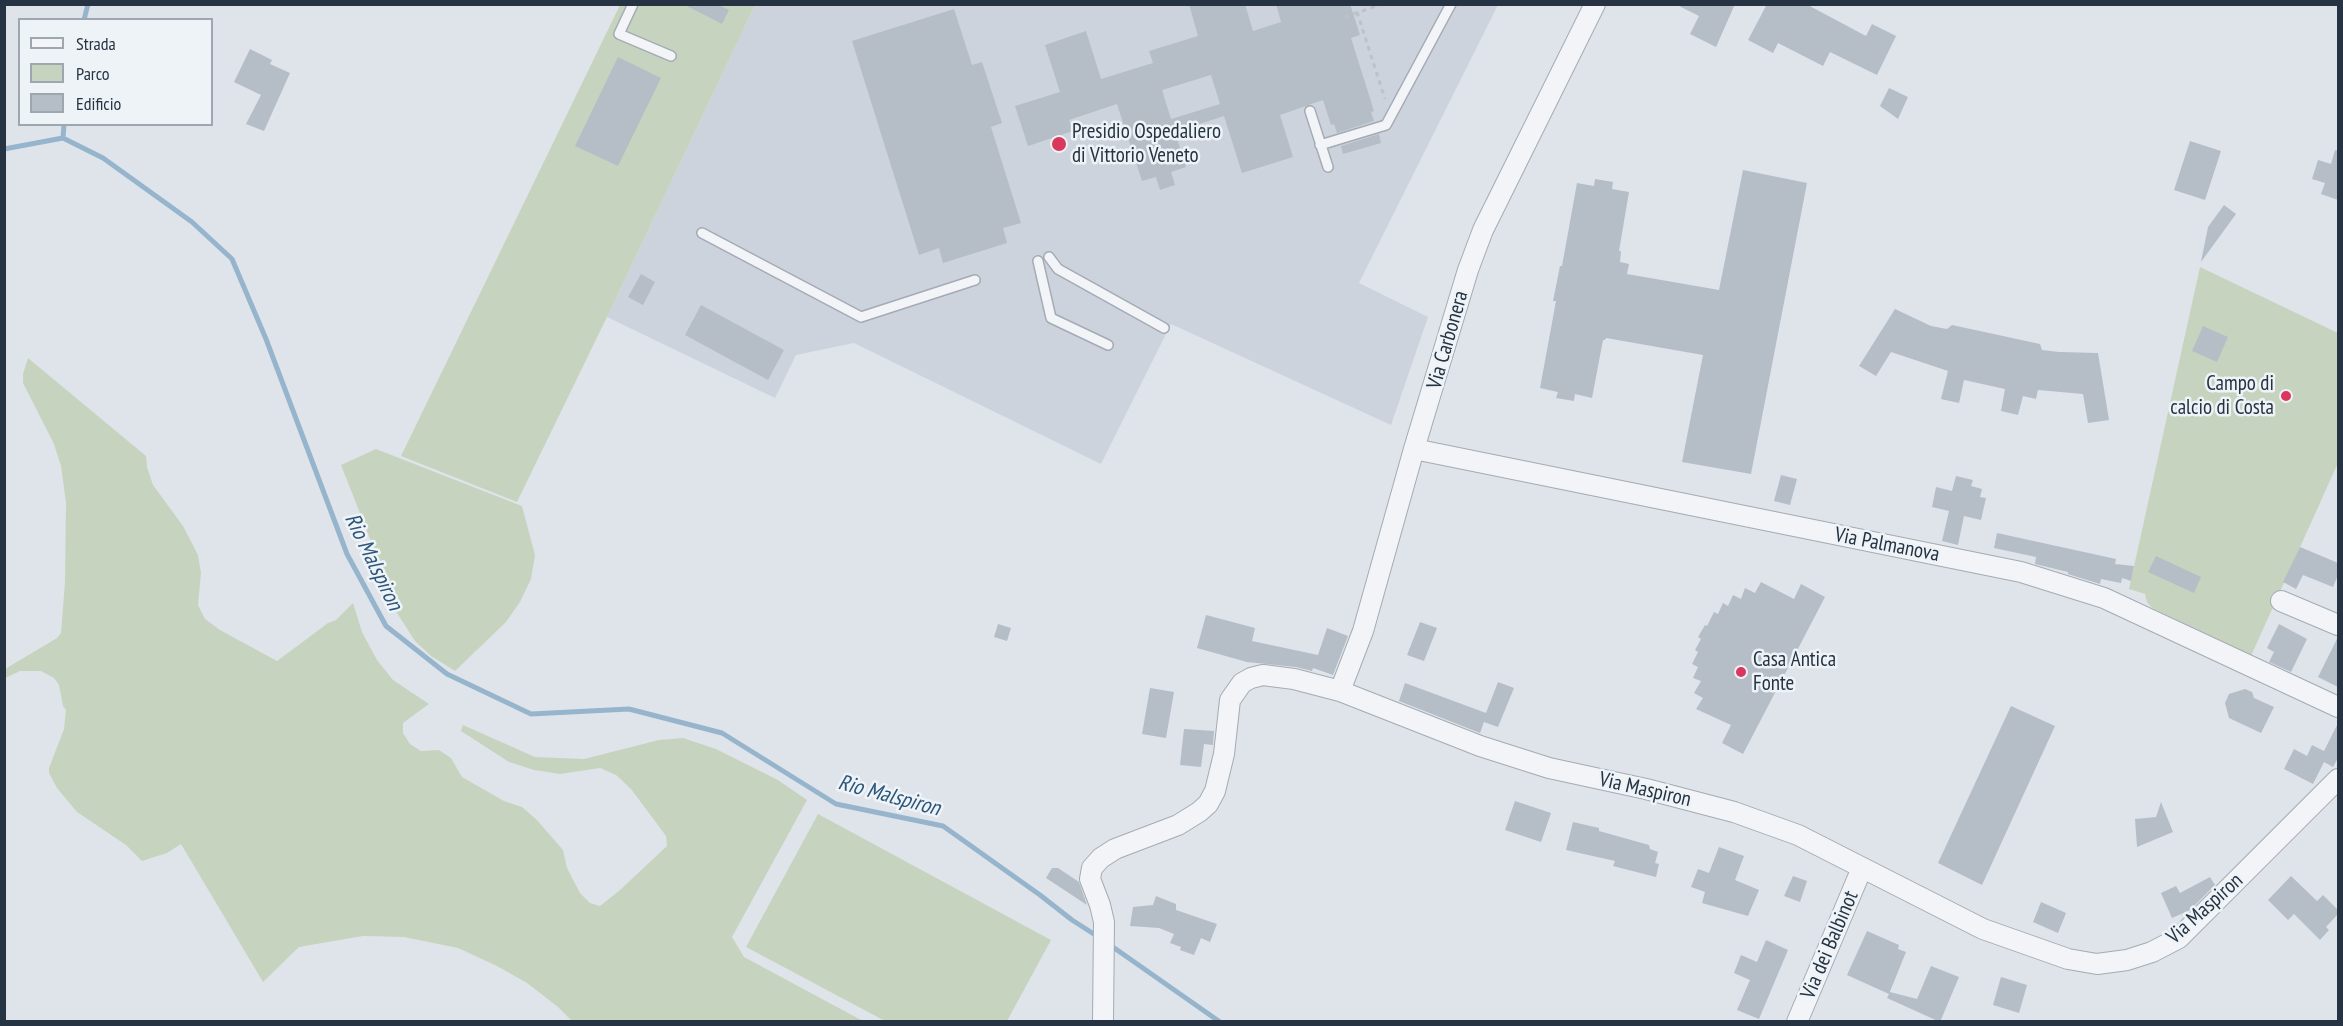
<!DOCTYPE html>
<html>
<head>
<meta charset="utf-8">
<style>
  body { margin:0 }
  #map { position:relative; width:2343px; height:1026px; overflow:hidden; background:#dfe4ea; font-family:"PT Sans Narrow",sans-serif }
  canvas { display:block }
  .frame { position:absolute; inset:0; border:6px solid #263342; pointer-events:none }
  .legend { position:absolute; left:18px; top:18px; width:195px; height:108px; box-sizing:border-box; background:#eef3f7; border:2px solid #9ea6af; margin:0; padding:8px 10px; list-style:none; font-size:18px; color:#263342 }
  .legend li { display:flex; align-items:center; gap:12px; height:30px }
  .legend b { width:30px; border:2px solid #9ea6af }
</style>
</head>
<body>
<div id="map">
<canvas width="2343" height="1026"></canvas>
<div class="frame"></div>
<ul class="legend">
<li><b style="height:8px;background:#f2f4f7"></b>Strada</li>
<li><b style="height:16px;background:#c6d4bf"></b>Parco</li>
<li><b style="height:16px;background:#b5bdc7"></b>Edificio</li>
</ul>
</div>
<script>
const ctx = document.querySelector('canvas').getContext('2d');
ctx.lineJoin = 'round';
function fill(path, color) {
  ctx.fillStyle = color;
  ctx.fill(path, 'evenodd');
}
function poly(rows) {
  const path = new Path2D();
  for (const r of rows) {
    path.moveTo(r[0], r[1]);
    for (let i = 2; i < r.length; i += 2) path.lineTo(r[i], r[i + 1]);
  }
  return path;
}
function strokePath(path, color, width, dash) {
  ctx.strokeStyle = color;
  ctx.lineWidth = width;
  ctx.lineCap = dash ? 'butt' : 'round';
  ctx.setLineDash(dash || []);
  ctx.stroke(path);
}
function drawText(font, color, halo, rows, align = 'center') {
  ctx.font = font + ' "PT Sans Narrow",sans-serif';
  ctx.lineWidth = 5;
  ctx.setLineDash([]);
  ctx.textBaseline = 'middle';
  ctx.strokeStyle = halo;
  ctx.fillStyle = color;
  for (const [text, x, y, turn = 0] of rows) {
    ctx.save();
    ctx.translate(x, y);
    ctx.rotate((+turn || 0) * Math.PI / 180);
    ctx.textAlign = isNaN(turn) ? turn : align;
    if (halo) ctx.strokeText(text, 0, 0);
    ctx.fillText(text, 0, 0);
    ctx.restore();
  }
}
const built = poly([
  [755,5,1498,5,1359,283,1428,317,1391,425,1171,324,1101,464,854,343,796,355,775,398,607,317]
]);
const green = poly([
  [620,5,755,5,607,317,517,502,401,456],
  [2200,267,2338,333,2338,463,2250,658,2234,647,2152,608,2147,602,2145,594,2129,589],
  [28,358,146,456,147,467,153,485,183,526,198,555,201,573,198,605,205,619,220,630,277,661,328,623,336,620,353,603,362,632,377,660,393,680,429,704,403,723,403,733,410,744,421,751,439,750,451,758,462,777,504,801,522,807,537,820,563,850,567,868,580,893,590,903,600,906,620,890,667,846,666,836,631,789,616,775,600,768,560,774,534,770,509,762,461,731,463,725,535,757,584,759,659,740,683,738,716,749,778,780,807,800,732,937,744,957,863,1021,572,1021,558,1007,527,983,497,966,458,948,404,937,363,936,299,947,263,982,181,844,167,853,142,861,126,845,77,812,57,788,49,773,49,768,64,729,66,710,63,706,59,685,54,678,41,671,20,671,5,678,5,669,57,638,61,633,65,582,66,503,61,466,54,444,23,383,23,374],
  [376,449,522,506,535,555,531,579,520,602,506,622,455,671,431,656,415,641,388,599,376,554,341,465],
  [818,814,1051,940,1007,1021,885,1021,746,947]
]);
const stream = poly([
  [84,20,88,4],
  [63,138,103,158,192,222,232,259,266,339,347,554,386,626,447,674,531,714,629,709,722,733,836,804,943,826,1040,895,1072,920,1100,938],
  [63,138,64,124],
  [4,149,63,138],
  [1110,945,1220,1022]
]);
const building = poly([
  [683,4,717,4,729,10,722,24],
  [1189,4,1245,4,1253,31,1281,22,1276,4,1350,4,1360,35,1351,38,1374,111,1371,112,1374,121,1337,133,1334,124,1331,125,1323,100,1280,115,1293,157,1242,173,1224,116,1175,132,1186,167,1171,172,1175,185,1160,190,1156,177,1142,181,1117,104,1069,120,1073,131,1028,146,1015,106,1060,92,1045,45,1086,31,1101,79,1153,63,1149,51,1198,36],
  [1211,75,1220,104,1171,119,1162,90],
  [1675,4,1735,4,1716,47,1690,34,1699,16],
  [1767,4,1806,4,1866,36,1872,24,1896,36,1877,75,1830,52,1823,66,1778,43,1773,53,1748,40],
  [954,9,972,65,982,62,1002,123,991,127,1021,223,1003,228,1007,243,943,263,939,248,919,255,852,41],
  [250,49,272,60,270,64,290,73,264,131,246,124,261,95,234,82],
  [618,57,661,78,618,166,575,146],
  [1889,88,1908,97,1898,119,1880,106],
  [1379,134,1381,143,1343,154,1341,146],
  [2190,141,2221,151,2205,200,2174,190],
  [2335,150,2338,151,2338,200,2321,194,2325,183,2312,179,2318,160,2331,164],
  [1743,170,1807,183,1751,474,1682,462,1703,355,1606,338,1605,340,1603,340,1592,398,1575,394,1574,401,1556,398,1558,392,1540,388,1556,301,1553,301,1560,266,1562,266,1577,183,1594,186,1595,179,1613,182,1612,189,1629,192,1619,251,1621,251,1620,262,1629,264,1627,274,1719,290],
  [2224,205,2236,214,2201,262,2208,227],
  [641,274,655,282,643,305,628,297],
  [701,305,784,350,768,380,685,335],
  [1895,309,1931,326,1947,329,1952,325,2040,344,2042,350,2059,352,2098,353,2109,420,2088,423,2083,394,2038,390,2036,399,2023,396,2018,415,2001,411,2005,389,1964,380,1959,403,1941,399,1948,371,1891,352,1876,376,1859,366],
  [2203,326,2228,337,2217,362,2192,351],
  [1781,475,1797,479,1790,505,1774,501],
  [1956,476,1973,480,1971,486,1982,489,1980,497,1986,498,1981,520,1964,516,1958,545,1942,541,1949,511,1932,507,1936,487,1952,491],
  [1997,533,2116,559,2115,564,2134,566,2131,581,2122,578,2121,583,2101,579,2100,584,2068,574,2068,572,2035,564,2036,557,1994,548],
  [2300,547,2338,563,2338,575,2333,587,2303,575,2296,589,2283,582],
  [2156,556,2201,577,2194,593,2148,572],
  [1761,582,1794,599,1801,584,1825,597,1743,754,1722,743,1731,725,1696,709,1703,698,1694,693,1701,681,1693,678,1698,667,1692,664,1698,652,1695,650,1701,639,1698,637,1705,625,1707,626,1714,612,1718,614,1723,603,1728,606,1733,595,1741,599,1745,588,1755,593],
  [1206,615,1255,628,1252,641,1318,655,1327,628,1348,636,1333,675,1313,668,1312,671,1296,667,1247,662,1197,648],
  [1420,622,1437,628,1424,661,1407,655],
  [998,624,1011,628,1007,641,994,637],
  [2279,624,2307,639,2291,672,2269,662,2274,652,2267,648],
  [2338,637,2338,687,2318,677],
  [1498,682,1514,688,1498,727,1484,722,1480,733,1399,701,1405,683,1486,713],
  [1150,688,1174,692,1166,738,1142,734],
  [2245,689,2252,692,2254,698,2274,707,2261,733,2229,718,2225,703,2229,694],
  [2011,706,2055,726,1982,885,1938,863],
  [2338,723,2338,758,2333,767,2324,762,2313,784,2284,769,2294,749,2307,756,2312,745,2324,751],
  [1184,729,1214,731,1213,745,1204,744,1201,767,1180,765],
  [1515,801,1551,813,1541,842,1505,830],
  [2161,802,2173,832,2137,847,2135,819,2156,817],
  [1573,822,1599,828,1599,831,1649,845,1650,849,1658,852,1655,863,1659,864,1656,877,1613,866,1615,861,1566,850],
  [1719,847,1744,856,1735,880,1759,890,1748,916,1702,903,1705,892,1691,887,1698,869,1709,873],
  [1052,868,1058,868,1079,882,1087,905,1046,878],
  [1793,876,1807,881,1800,902,1784,896],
  [2291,876,2317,901,2323,895,2338,910,2338,914,2326,927,2329,930,2320,940,2294,914,2288,920,2268,900],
  [2210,877,2215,885,2190,910,2172,918,2161,893,2176,886,2180,893],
  [1156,896,1176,904,1176,910,1217,924,1210,942,1201,938,1194,955,1180,950,1181,947,1170,943,1174,934,1159,928,1130,926,1133,907,1153,905],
  [2041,902,2066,913,2058,933,2033,922],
  [1867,931,1899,945,1898,949,1906,952,1889,994,1847,975],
  [1766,940,1788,950,1759,1019,1737,1010,1750,980,1734,973,1741,955,1757,962],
  [1931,966,1959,977,1940,1022,1887,998,1890,992,1917,999],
  [2001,977,2027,985,2019,1013,1993,1005]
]);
const path = poly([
  [1357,12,1385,99],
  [1345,17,1382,4]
]);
const lane = poly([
  [633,4,619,34,671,56],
  [1310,111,1328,167],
  [1320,145,1386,125,1451,4],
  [702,233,861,317,975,280],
  [1049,257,1058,269,1164,328],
  [1038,261,1051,318,1108,345]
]);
const street = poly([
  [1414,449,2021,572,2104,598,2338,707],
  [2281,601,2338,625],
  [1340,691,1363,631,1414,449,1468,270,1483,230,1595,4],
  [1103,1022,1104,922,1100,905,1090,879,1092,868,1101,858,1115,849,1178,825,1199,812,1208,804,1215,791,1224,754,1230,700,1242,683,1251,678,1263,675,1294,679,1340,691,1480,746,1549,768,1646,789,1734,812,1798,835,1983,929,2068,959,2097,964,2127,960,2152,952,2179,938,2338,779],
  [1797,1022,1862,868]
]);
const markers = [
  [1059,144,8,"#db375e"],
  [2286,396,6,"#db375e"],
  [1741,672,6,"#db375e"]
];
const poiNames = [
  ["Presidio Ospedaliero",1072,132],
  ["di Vittorio Veneto",1072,156],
  ["Campo di",2274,384,"right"],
  ["calcio di Costa",2274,408,"right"],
  ["Casa Antica",1753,660],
  ["Fonte",1753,684]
];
const streetNames = [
  ["Via Carbonera",1448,340,-74],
  ["Via Palmanova",1887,545,11],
  ["Via Maspiron",1645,790,13],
  ["Via Maspiron",2205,909,-42],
  ["Via dei Balbinot",1830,945,-67]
];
const waterNames = [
  ["Rio Malspiron",373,562,64],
  ["Rio Malspiron",889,796,15]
];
fill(built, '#ccd3dc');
fill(green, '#c6d4bf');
strokePath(stream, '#96b5cd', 5);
fill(building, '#b5bdc7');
strokePath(lane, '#a4abb4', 12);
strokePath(street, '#a4abb4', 22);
strokePath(path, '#bdc2c8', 3, [4.5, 4.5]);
strokePath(lane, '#f2f4f7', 9);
strokePath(street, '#f2f4f7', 20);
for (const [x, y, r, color] of markers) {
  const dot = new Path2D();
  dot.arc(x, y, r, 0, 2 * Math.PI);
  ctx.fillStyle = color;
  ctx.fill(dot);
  strokePath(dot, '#eef3f7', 2);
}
drawText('21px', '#263342', '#eef3f7', poiNames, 'left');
drawText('21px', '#263342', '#eef3f7', streetNames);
drawText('italic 22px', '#2c567a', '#eef3f7', waterNames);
</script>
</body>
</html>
